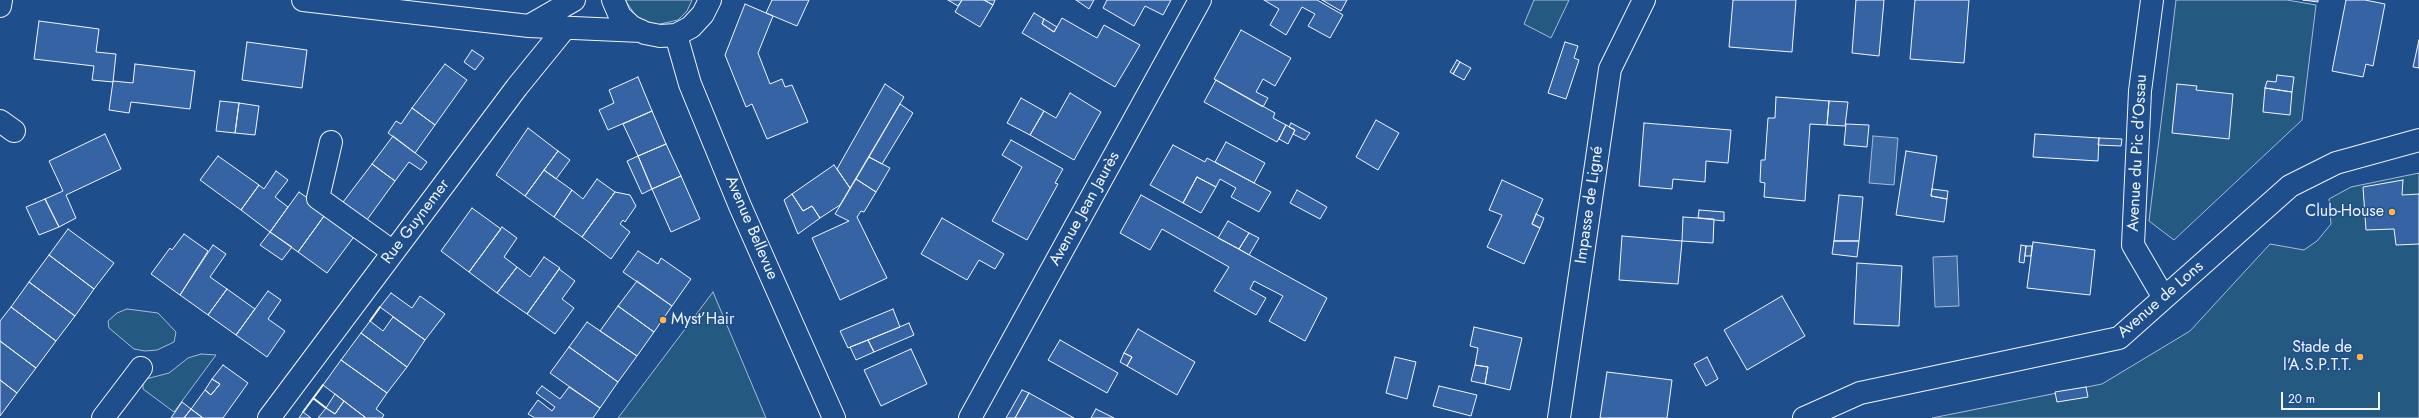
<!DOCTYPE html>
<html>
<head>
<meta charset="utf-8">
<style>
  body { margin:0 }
  #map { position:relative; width:2419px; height:418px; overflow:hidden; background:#1f4e8c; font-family:Jost,sans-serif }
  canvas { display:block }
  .scale { position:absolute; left:2281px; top:392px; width:99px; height:18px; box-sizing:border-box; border:2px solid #f2f6ff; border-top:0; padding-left:5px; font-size:12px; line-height:14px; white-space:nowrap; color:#f2f6ff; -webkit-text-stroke:3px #1f4e8c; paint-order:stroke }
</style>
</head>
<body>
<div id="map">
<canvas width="2419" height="418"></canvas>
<div class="scale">20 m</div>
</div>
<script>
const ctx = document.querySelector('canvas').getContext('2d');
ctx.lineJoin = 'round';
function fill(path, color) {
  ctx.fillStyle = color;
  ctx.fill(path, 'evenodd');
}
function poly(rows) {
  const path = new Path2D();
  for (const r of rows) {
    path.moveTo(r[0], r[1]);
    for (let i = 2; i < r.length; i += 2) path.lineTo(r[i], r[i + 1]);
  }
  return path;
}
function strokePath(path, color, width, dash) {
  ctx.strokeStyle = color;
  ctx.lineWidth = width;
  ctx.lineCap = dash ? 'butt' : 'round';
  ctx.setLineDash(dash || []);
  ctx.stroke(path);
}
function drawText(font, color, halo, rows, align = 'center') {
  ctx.font = font + ' Jost,sans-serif';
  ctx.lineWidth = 3;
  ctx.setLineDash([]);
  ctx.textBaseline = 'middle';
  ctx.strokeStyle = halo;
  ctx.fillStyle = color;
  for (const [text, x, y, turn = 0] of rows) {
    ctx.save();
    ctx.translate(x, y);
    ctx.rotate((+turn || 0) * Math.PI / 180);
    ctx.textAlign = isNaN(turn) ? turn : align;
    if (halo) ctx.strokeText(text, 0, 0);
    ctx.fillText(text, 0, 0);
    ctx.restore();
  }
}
const green = poly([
  [625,0,692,0,687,11,678,20,656,25,645,22,636,16,625,0],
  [1534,0,1569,0,1551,38,1524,24,1534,0],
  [2176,0,2287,0,2316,5,2302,120,2174,240,2149,221,2176,0],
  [2419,173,2419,418,1932,418,2102,384,2190,331,2270,244,2304,250,2317,241,2331,224,2329,199,2351,187,2419,173],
  [713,292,766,418,618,418,713,292],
  [127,309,158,313,176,332,174,342,157,350,145,351,134,349,109,328,108,321,117,313,127,309],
  [201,354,216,355,174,412,143,389,143,383,146,379,169,373,188,358,201,354]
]);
const water = poly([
  [1873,136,1898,138,1894,185,1869,183,1873,136],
  [1957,256,1959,306,1935,307,1933,257,1957,256]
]);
const building = poly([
  [772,0,809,0,797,26,766,13,772,0],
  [948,0,962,0,958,6,948,0],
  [962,0,984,0,993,5,980,27,955,12,962,0],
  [984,0,995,0,993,5,984,0],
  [1076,0,1094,0,1089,9,1076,0],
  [1107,0,1171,0,1163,15,1145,6,1134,26,1103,8,1107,0],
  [1264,0,1317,0,1343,15,1330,38,1308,26,1315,14,1302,7,1286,35,1270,25,1279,9,1264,0],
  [1322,0,1347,0,1341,11,1322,0],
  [1733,0,1796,0,1792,52,1729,47,1733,0],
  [1856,0,1884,0,1879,56,1852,53,1856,0],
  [1915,0,1969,0,1964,63,1910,59,1915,0],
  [2303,0,2318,0,2318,2,2303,0],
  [2346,0,2365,0,2385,4,2373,66,2366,64,2363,77,2332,71,2346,0],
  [745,4,773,16,758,53,770,84,782,79,785,87,792,85,808,122,767,139,752,104,746,107,725,55,745,4],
  [1034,13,1044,19,1042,24,1054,32,1062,18,1097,38,1104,25,1140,45,1115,87,1022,33,1034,13],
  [1044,19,1057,27,1054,32,1042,24,1044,19],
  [39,21,99,29,96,52,116,54,113,82,92,80,94,66,34,59,39,21],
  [1241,30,1291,58,1275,86,1263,79,1256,92,1268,98,1263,107,1214,79,1241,30],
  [2419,40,2419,68,2413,67,2419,40],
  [247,42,307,50,302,88,242,80,247,42],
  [1565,42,1578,46,1574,58,1579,60,1566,99,1548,93,1565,42],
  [472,50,484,58,475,70,464,62,472,50],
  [1457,60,1460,62,1453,74,1450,72,1457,60],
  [1460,62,1471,68,1464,80,1453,74,1460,62],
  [135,64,195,71,190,109,131,102,129,113,109,110,113,81,133,83,135,64],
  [445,64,467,80,435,125,412,108,445,64],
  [2277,75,2294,77,2292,92,2265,88,2267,81,2276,82,2277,75],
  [638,77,652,111,608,130,599,110,614,103,609,90,638,77],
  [1216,80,1275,113,1273,118,1286,125,1277,142,1204,102,1216,80],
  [885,84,904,97,850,188,837,169,885,84],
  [2177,84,2197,86,2196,90,2233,94,2229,139,2172,133,2177,84],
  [2265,88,2292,92,2290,115,2263,112,2265,88],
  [1070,93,1101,112,1074,160,1030,135,1044,111,1056,118,1070,93],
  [1776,97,1829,101,1827,125,1810,124,1805,201,1764,197,1765,183,1760,182,1761,160,1765,160,1768,118,1775,118,1776,97],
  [1021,98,1044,111,1030,135,1007,123,1021,98],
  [220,101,239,103,235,133,216,131,220,101],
  [1829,101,1848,102,1845,126,1827,125,1829,101],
  [239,103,259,106,255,135,235,133,239,103],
  [900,104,913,113,882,164,869,157,900,104],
  [412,108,435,125,415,153,388,133,396,121,401,124,412,108],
  [652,111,666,144,638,156,623,124,652,111],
  [1376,120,1399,133,1378,170,1356,157,1376,120],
  [1291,123,1310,133,1305,140,1293,134,1295,130,1289,127,1291,123],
  [1644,123,1731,130,1728,163,1706,161,1705,182,1673,179,1672,189,1639,186,1644,123],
  [1846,124,1869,125,1867,147,1844,145,1846,124],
  [1286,125,1295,130,1288,144,1279,139,1286,125],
  [528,128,558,151,525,196,496,175,528,128],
  [105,134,121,169,66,195,76,218,59,227,45,199,63,191,49,161,105,134],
  [2035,134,2099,138,2098,161,2033,157,2035,134],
  [393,136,427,162,421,170,409,162,395,181,372,164,393,136],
  [2099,138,2122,139,2121,146,2098,145,2099,138],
  [1011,140,1063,169,1055,183,1058,184,1027,240,992,221,1022,167,1002,155,1011,140],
  [1226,142,1265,163,1254,183,1215,162,1226,142],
  [666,144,681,176,652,189,638,156,666,144],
  [1173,145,1205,162,1207,158,1271,192,1259,212,1231,197,1236,188,1220,179,1216,187,1197,177,1183,203,1150,185,1173,145],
  [558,151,570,160,556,179,544,170,558,151],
  [1906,151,1937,156,1931,196,1947,199,1944,222,1896,215,1906,151],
  [218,156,259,185,241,210,200,180,218,156],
  [638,156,652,189,642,194,627,161,638,156],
  [869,157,890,168,876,192,856,179,869,157],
  [372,164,395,181,364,224,340,206,372,164],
  [834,165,850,188,840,205,820,218,812,206,803,211,792,194,834,165],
  [544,170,572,190,554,217,525,196,544,170],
  [276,171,288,180,275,197,288,207,270,232,241,210,259,185,264,189,276,171],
  [681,176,700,219,671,232,652,189,681,176],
  [1197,177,1216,187,1201,213,1183,203,1197,177],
  [597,179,615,192,582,237,554,217,572,190,583,199,597,179],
  [856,179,876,192,864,212,861,211,857,217,887,278,840,300,812,238,849,221,835,214,856,179],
  [1502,180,1543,199,1532,224,1540,228,1524,264,1487,247,1502,215,1489,210,1502,180],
  [2403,180,2402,195,2419,194,2419,244,2396,245,2394,229,2366,230,2363,187,2403,180],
  [1932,189,1948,191,1947,199,1931,196,1932,189],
  [1297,190,1327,207,1320,219,1290,203,1297,190],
  [299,192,327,212,298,252,270,232,299,192],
  [615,192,630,195,636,206,625,222,623,220,620,224,630,232,611,259,582,237,615,192],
  [792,194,803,211,812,206,820,218,798,234,784,200,792,194],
  [1141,195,1327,298,1305,341,1269,321,1283,296,1254,281,1250,289,1266,298,1256,315,1214,291,1229,267,1162,229,1150,250,1120,233,1141,195],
  [1839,195,1863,197,1859,241,1834,241,1839,195],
  [45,199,59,227,39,235,26,207,45,199],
  [472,208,501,229,469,272,441,251,472,208],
  [1699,210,1724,212,1724,221,1698,218,1699,210],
  [327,212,356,234,327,273,298,252,327,212],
  [1536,214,1544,218,1540,228,1532,224,1536,214],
  [1683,217,1714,219,1713,243,1682,241,1683,217],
  [942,218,1004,254,995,269,979,260,967,280,921,254,942,218],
  [1228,221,1249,233,1239,249,1218,238,1228,221],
  [502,227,517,238,504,257,517,267,497,293,469,272,502,227],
  [68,229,114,263,94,289,49,255,68,229],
  [270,232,292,247,282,260,260,245,270,232],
  [1249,233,1259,238,1249,255,1239,249,1249,233],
  [184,234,208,251,180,295,151,274,170,248,172,250,184,234],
  [1622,236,1682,241,1678,284,1619,280,1622,236],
  [1834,241,1859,241,1857,257,1832,254,1834,241],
  [2033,242,2095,250,2090,295,2027,288,2033,242],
  [213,245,226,254,210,277,227,289,208,315,180,295,213,245],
  [2021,245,2026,246,2024,263,2019,262,2021,245],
  [2026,246,2032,246,2031,256,2025,256,2026,246],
  [638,251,658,264,661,258,691,279,672,306,623,272,638,251],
  [49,255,94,289,75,316,29,282,49,255],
  [544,257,560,268,527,314,497,293,517,267,530,277,544,257],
  [1857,263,1902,266,1899,326,1854,324,1857,263],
  [559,269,575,281,562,299,574,308,555,334,527,314,559,269],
  [637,281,672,306,654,332,618,306,637,281],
  [29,282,75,316,56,341,11,307,29,282],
  [227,289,255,309,236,335,208,315,227,289],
  [268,291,281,300,268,319,285,331,267,357,236,335,268,291],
  [391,293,412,308,420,296,445,314,425,340,380,307,391,293],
  [1782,296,1805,336,1747,370,1724,330,1782,296],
  [618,306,654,332,637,356,600,331,618,306],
  [11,307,56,341,36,368,0,341,0,321,11,307],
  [893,309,900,327,848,348,840,331,893,309],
  [393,317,425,340,407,367,361,333,370,321,383,331,393,317],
  [587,322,637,356,618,382,569,347,587,322],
  [909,323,914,335,874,352,868,340,909,323],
  [1474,327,1522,338,1510,390,1485,384,1488,367,1475,365,1478,348,1470,346,1474,327],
  [1138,329,1195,362,1177,395,1127,366,1132,357,1124,353,1138,329],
  [361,333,407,367,387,393,341,360,361,333],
  [868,340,874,352,856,360,850,347,868,340],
  [1060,340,1118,373,1107,393,1048,360,1060,340],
  [0,341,36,368,17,393,0,380,0,341],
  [569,347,618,382,600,408,550,373,569,347],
  [911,349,927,384,881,406,864,370,911,349],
  [1124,353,1132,357,1127,366,1120,362,1124,353],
  [1395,357,1416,362,1407,399,1386,393,1395,357],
  [1707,357,1718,379,1706,386,1694,364,1707,357],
  [341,360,387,393,376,409,384,415,382,418,366,418,323,385,341,360],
  [223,365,248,383,223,418,203,418,191,409,205,390,211,395,220,384,212,379,223,365],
  [1475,365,1488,367,1485,384,1471,381,1475,365],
  [1607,372,1672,380,1667,418,1600,418,1607,372],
  [212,379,220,384,211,395,205,390,212,379],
  [0,380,17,393,0,416,0,380],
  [542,386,560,399,569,387,600,408,593,418,535,418,528,414,538,400,552,411,555,407,536,393,542,386],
  [1439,386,1477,395,1471,416,1433,406,1439,386],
  [2086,387,2088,397,2057,402,2055,392,2086,387],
  [1022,390,1029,393,1015,418,1006,418,1022,390],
  [1029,393,1074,418,1015,418,1029,393],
  [335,394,344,401,335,414,326,408,335,394],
  [344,401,366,418,318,418,326,408,335,414,344,401],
  [182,402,191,409,184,418,171,418,182,402],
  [191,409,203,418,184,418,191,409],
  [1096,409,1114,418,1091,418,1096,409],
  [303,412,311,418,299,418,303,412]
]);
const minor = poly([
  [303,0,529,26,641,31],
  [613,0,620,16,632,27,645,33,660,36,676,35,691,27,703,14,710,0],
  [2152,0,2140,91,2133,245,2164,298],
  [0,6,1,0],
  [529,26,574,0],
  [676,35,690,84,740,206,834,418],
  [0,121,14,131],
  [331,142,318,198,393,252],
  [103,418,141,368],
  [269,418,517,87,565,28],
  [970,418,1200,0],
  [1559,418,1610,69,1644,0],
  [1804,418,1860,393,2119,338,2290,186,2336,163,2419,140]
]);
const wall = poly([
  [370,321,380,307],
  [313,398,326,408],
  [303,412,323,385]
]);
const markers = [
  [2392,212,4,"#ffb74d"],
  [663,320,4,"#ffb74d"],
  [2360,357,4,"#ffb74d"]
];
const streetNames = [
  ["Avenue du Pic d'Ossau",2138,153,-87],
  ["Impasse de Ligné",1590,205,-82],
  ["Avenue Jean Jaurès",1085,209,-61],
  ["Rue Guynemer",416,222,-53],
  ["Avenue Bellevue",751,228,67],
  ["Avenue de Lons",2161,300,-41]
];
const poiNames = [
  ["Club-House",2384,212],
  ["Myst’Hair",671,320,"left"],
  ["Stade de",2352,348],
  ["l'A.S.P.T.T.",2352,366]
];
fill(green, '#245a82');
strokePath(green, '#a8bbd7', 1);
fill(water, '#3b69a3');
strokePath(water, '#a8bbd7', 1);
fill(building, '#3563a3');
strokePath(building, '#f2f6ff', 1);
strokePath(minor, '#f2f6ff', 24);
strokePath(minor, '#1f4e8c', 22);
strokePath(wall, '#f2f6ff', 2);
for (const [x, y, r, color] of markers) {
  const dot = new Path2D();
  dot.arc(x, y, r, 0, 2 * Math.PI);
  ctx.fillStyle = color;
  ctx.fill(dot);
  strokePath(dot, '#1f4e8c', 1.5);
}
drawText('16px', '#f2f6ff', '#1f4e8c', streetNames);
drawText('16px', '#f2f6ff', '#1f4e8c', poiNames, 'right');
</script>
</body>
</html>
